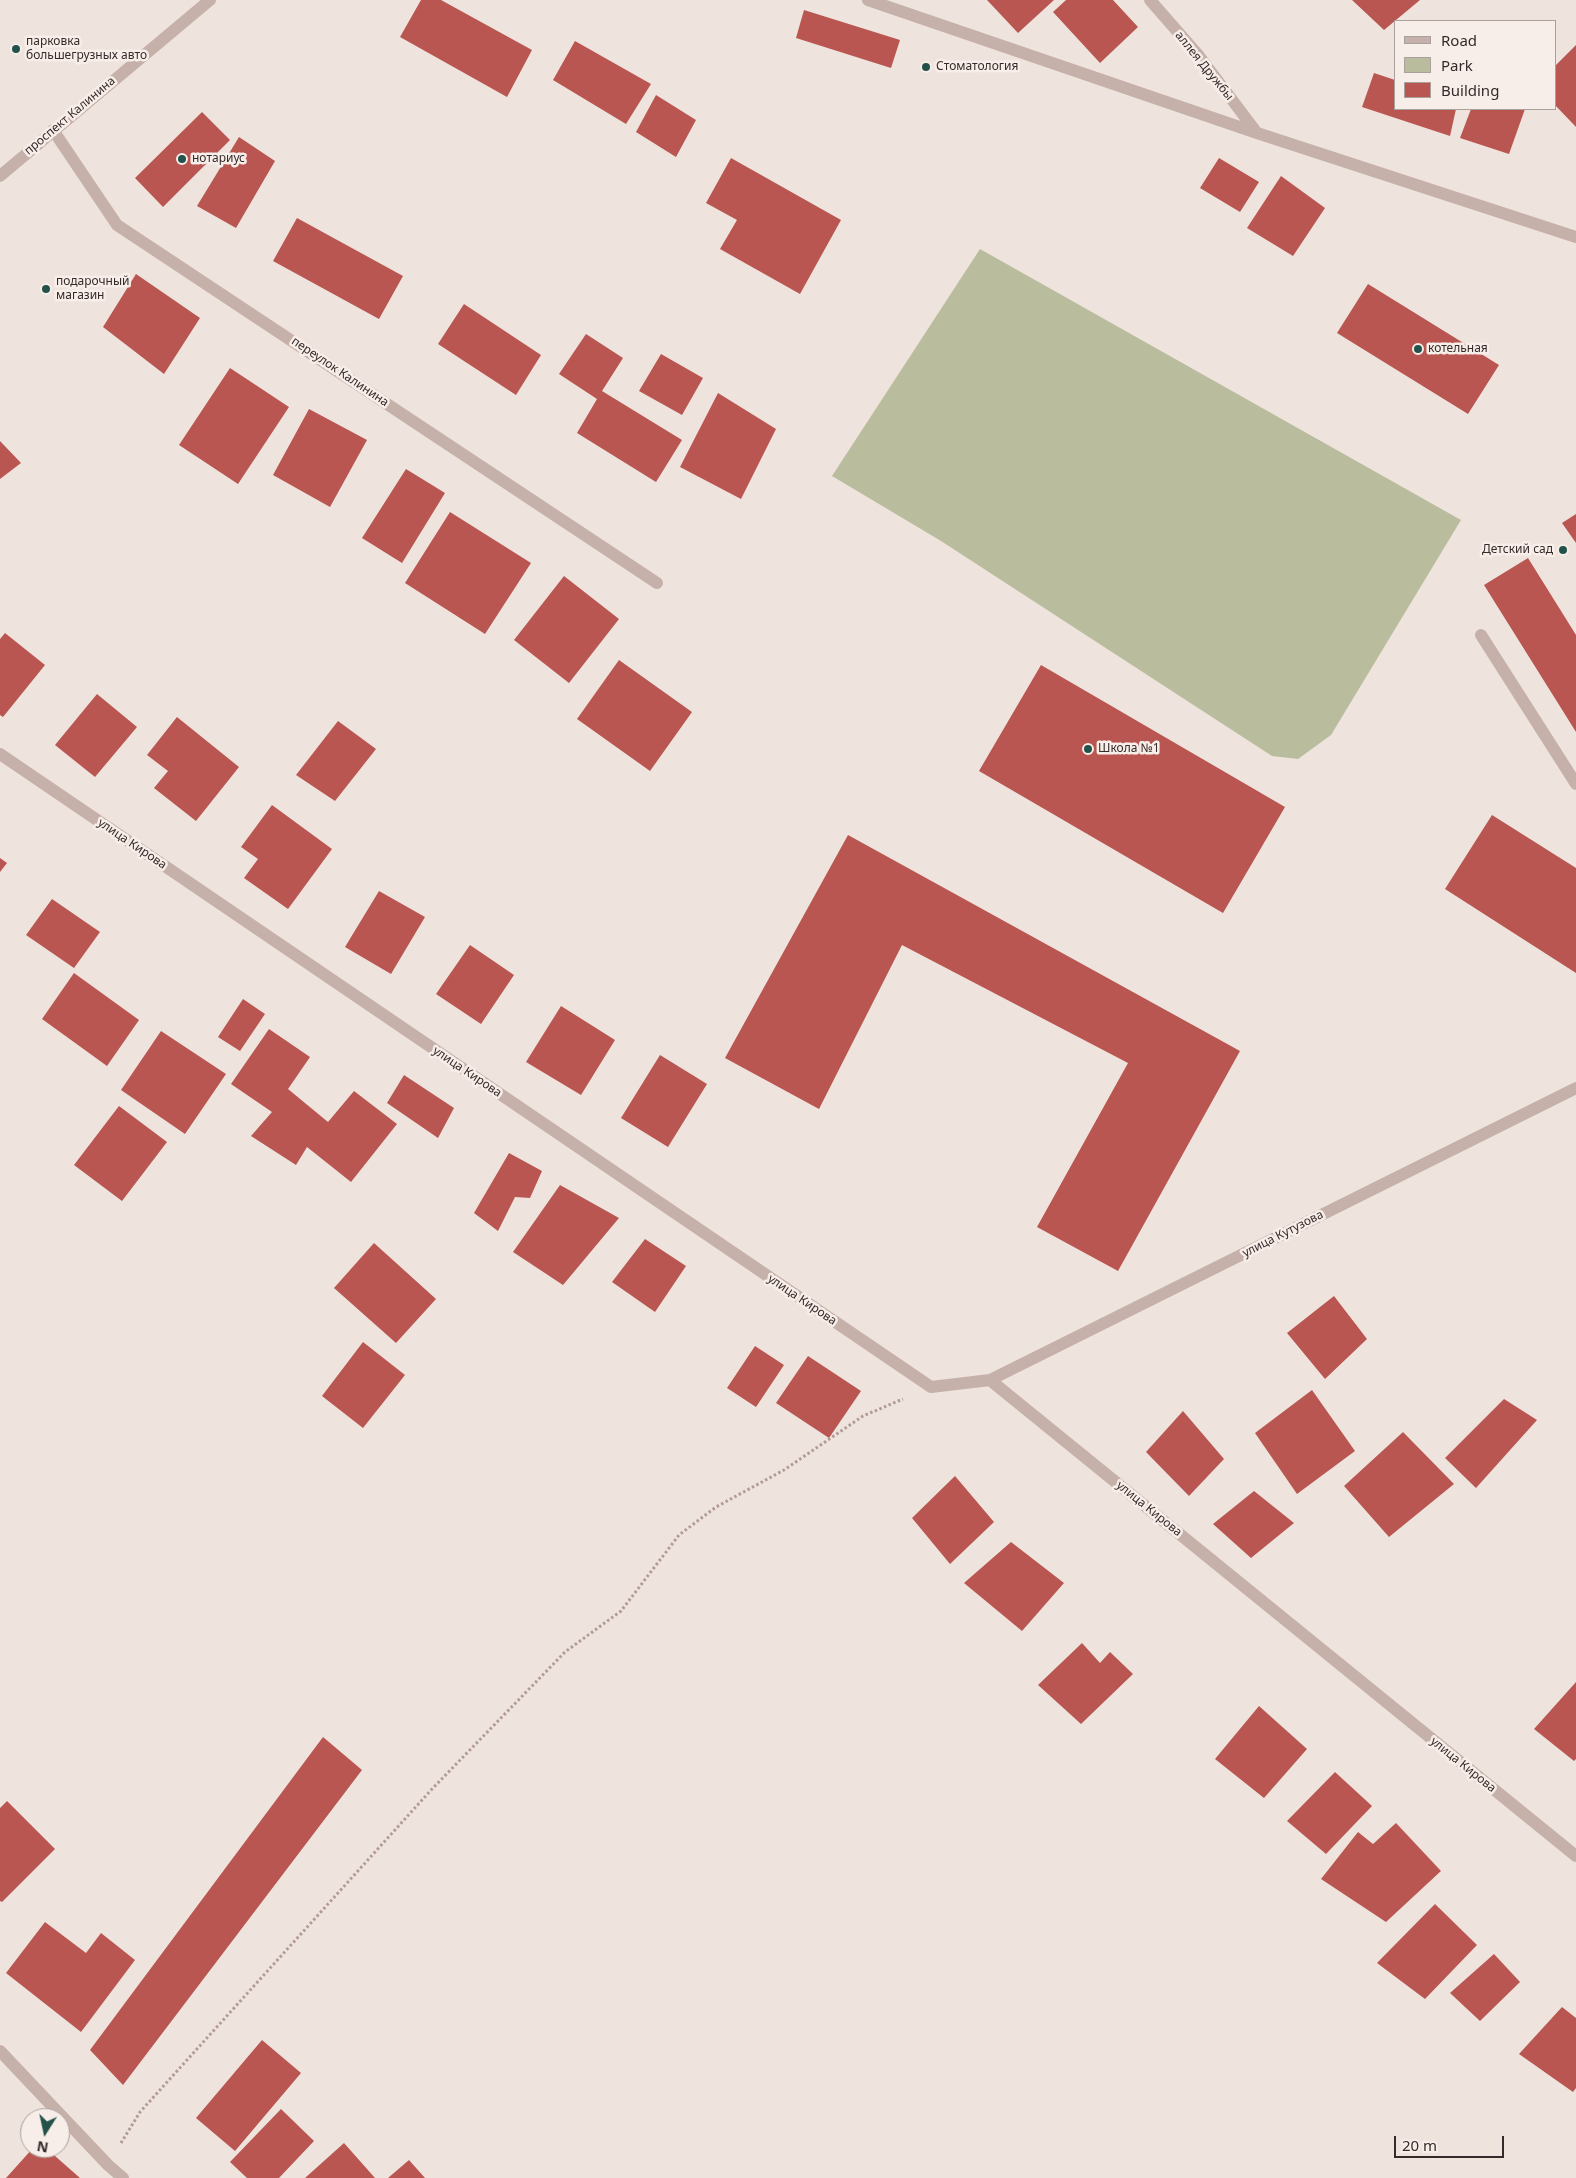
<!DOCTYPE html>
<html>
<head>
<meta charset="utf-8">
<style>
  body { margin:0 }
  #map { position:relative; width:1576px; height:2178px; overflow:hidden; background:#efe3dd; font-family:"Noto Sans",sans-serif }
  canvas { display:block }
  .legend { position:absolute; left:1394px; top:20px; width:162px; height:90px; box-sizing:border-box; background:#f8eee9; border:1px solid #aaa09c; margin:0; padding:6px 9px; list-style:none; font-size:15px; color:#352a29 }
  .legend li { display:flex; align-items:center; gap:10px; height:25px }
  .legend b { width:25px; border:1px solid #aaa09c }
  .north { position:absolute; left:20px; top:2108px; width:50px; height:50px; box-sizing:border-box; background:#f8eee9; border:1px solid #aaa09c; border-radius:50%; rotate:190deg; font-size:14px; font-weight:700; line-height:20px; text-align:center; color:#352a29 }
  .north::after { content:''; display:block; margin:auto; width:18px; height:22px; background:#23524b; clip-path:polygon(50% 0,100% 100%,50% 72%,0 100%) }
  .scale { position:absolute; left:1394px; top:2136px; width:110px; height:22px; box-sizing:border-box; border:2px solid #352a29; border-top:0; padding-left:6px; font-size:15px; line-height:18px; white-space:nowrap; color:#352a29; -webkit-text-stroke:4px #f8eee9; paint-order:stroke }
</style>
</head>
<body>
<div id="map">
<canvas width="1576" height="2178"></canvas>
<ul class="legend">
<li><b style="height:6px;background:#c6b1aa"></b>Road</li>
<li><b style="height:14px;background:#b9bd9e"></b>Park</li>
<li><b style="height:14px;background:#b95651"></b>Building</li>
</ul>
<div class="north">N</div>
<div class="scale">20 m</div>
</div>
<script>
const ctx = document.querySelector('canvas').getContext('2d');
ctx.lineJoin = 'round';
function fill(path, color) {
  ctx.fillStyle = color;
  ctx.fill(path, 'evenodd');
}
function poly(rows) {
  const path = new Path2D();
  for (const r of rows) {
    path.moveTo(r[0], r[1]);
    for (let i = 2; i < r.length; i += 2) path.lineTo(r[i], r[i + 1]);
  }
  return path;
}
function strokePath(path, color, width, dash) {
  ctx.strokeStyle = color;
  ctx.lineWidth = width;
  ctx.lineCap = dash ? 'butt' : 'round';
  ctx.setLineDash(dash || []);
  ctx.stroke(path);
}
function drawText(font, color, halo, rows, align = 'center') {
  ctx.font = font + ' "Noto Sans",sans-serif';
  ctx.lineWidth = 5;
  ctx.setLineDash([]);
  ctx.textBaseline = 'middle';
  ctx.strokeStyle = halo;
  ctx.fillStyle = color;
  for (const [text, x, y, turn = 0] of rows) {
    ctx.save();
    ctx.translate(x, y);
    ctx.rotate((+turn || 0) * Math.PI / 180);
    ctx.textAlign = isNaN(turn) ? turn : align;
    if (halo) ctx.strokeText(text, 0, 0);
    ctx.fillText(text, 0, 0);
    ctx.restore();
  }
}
const green = poly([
  [980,249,1461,520,1331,735,1298,759,1272,756,941,541,832,476]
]);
const building = poly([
  [421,0,441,0,532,50,507,97,400,37],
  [987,0,1054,0,1018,33],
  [1066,0,1113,0,1138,27,1100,63,1053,12],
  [1352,0,1420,0,1384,30],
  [804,10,900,40,891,68,796,38],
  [575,41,651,84,626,124,553,80],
  [1576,45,1576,127,1555,105,1555,66],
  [1374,73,1395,80,1395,109,1456,109,1450,136,1362,107],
  [656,95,696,120,676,157,636,132],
  [1471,109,1525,109,1509,154,1460,138],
  [202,112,230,140,163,207,135,178],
  [239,137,275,161,236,228,197,206],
  [731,158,841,220,800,294,720,249,737,220,706,203],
  [1219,158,1259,182,1240,212,1200,188],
  [1281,176,1325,208,1293,256,1247,228],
  [297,218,403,276,379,319,273,261],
  [136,274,200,318,164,374,103,327],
  [1368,284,1499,365,1468,414,1337,333],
  [464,304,541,355,516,395,438,344],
  [586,334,623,358,602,391,682,440,656,482,577,433,597,399,559,374],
  [661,354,703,378,682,415,639,391],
  [230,368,289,407,238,484,179,445],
  [718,393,776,429,741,499,680,467],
  [309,409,367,440,330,507,273,475],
  [0,441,21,463,0,479],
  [406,469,445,493,402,563,362,538],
  [450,512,531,563,485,634,405,583],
  [1576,514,1576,543,1562,523],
  [1528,558,1576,635,1576,732,1484,585],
  [564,576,619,619,569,683,514,640],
  [5,633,45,665,3,717,0,715,0,639],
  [619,660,692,712,650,771,577,719],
  [1041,665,1285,807,1223,913,979,771],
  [97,694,137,727,95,777,55,745],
  [177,717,239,767,196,821,154,788,168,771,147,755],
  [338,721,376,749,335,801,296,775],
  [272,805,332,849,288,909,244,878,258,859,241,847],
  [1492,815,1576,868,1576,973,1445,889],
  [848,835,1240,1051,1118,1271,1037,1227,1128,1063,902,945,819,1109,725,1058],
  [0,858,7,863,0,872],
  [379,891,425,917,391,974,345,947],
  [52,899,100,932,74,968,26,935],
  [470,945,514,975,481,1024,436,994],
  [74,973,139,1020,107,1066,42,1019],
  [243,999,265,1014,240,1051,218,1037],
  [561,1006,615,1040,581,1095,526,1062],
  [269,1029,310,1057,288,1089,328,1122,354,1091,397,1124,351,1182,307,1147,296,1165,251,1136,272,1112,231,1084],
  [161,1031,226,1074,185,1134,121,1090],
  [660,1055,707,1084,668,1147,621,1118],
  [404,1075,454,1108,438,1138,387,1103],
  [119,1106,167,1142,122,1201,74,1165],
  [509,1153,542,1171,530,1198,515,1197,498,1231,474,1213],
  [560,1185,619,1218,563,1285,513,1252],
  [645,1239,686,1266,655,1312,612,1282],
  [374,1243,436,1299,396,1343,334,1288],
  [1334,1296,1367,1339,1325,1379,1287,1333],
  [363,1342,405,1375,363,1428,322,1396],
  [755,1346,784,1365,756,1407,727,1388],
  [808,1356,861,1391,829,1438,776,1403],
  [1312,1390,1355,1451,1297,1494,1255,1433],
  [1504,1399,1537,1420,1476,1488,1445,1458],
  [1183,1411,1224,1459,1189,1496,1146,1452],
  [1403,1432,1454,1484,1389,1537,1344,1486],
  [955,1476,994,1522,950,1564,912,1518],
  [1254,1491,1294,1523,1251,1558,1213,1524],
  [1011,1542,1064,1583,1022,1631,964,1583],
  [1082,1643,1100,1663,1110,1652,1133,1674,1081,1724,1038,1685],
  [1576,1682,1576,1759,1574,1761,1534,1729],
  [1259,1706,1307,1749,1264,1798,1215,1759],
  [323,1737,362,1770,123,2085,90,2050],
  [1335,1772,1372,1806,1326,1854,1287,1821],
  [7,1801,55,1849,2,1902,0,1901,0,1808],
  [1396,1823,1441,1871,1386,1922,1321,1879,1358,1832,1373,1844],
  [1435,1904,1477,1945,1425,1999,1377,1963],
  [45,1922,86,1953,101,1933,135,1960,81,2032,6,1973],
  [1494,1954,1520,1982,1480,2021,1450,1993],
  [1562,2007,1576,2018,1576,2088,1573,2092,1519,2054],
  [262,2040,301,2073,235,2151,196,2118],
  [281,2109,314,2141,279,2178,247,2178,230,2162],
  [344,2143,375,2178,305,2178],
  [33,2148,46,2148,80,2178,6,2178],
  [409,2160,425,2178,388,2178]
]);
const path = poly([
  [121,2143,140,2112,432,1789,565,1652,621,1611,679,1535,716,1507,784,1470,863,1416,903,1399]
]);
const service = poly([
  [1481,635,1576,784]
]);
const minor = poly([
  [868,0,1257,133,1576,237],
  [1150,0,1199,56,1257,133],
  [53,130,117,225,657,583],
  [0,754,931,1387,990,1380,1576,1856],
  [990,1380,1576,1088],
  [0,2051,108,2165,123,2178]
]);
const tertiary = poly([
  [0,176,210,0]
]);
const markers = [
  [16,49,5,"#23524b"],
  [926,67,5,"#23524b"],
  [182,159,5,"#23524b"],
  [46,289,5,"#23524b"],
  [1418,349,5,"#23524b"],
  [1563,550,5,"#23524b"],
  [1088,749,5,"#23524b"]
];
const poiNames = [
  ["парковка",26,42],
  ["большегрузных авто",26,56],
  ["Стоматология",936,67],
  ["нотариус",192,159],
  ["подарочный",56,282],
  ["магазин",56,296],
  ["котельная",1428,349],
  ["Детский сад",1553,550,"right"],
  ["Школа №1",1098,749]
];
const streetNames = [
  ["аллея Дружбы",1204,66,51],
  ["проспект Калинина",70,116,-40],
  ["переулок Калинина",340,372,34],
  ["улица Кирова",132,844,34],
  ["улица Кирова",467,1072,34],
  ["улица Кутузова",1283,1234,-27],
  ["улица Кирова",802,1300,34],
  ["улица Кирова",1149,1509,39],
  ["улица Кирова",1463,1765,39]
];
fill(green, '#b9bd9e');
fill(building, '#b95651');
strokePath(path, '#b29b95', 3, [2.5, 2.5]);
strokePath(service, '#c6b1aa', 12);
strokePath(minor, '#c6b1aa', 12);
strokePath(tertiary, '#c6b1aa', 12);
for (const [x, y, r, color] of markers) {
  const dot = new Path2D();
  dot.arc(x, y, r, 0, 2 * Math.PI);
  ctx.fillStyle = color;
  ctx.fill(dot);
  strokePath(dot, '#f8eee9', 2);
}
drawText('12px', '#352a29', '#f8eee9', poiNames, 'left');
drawText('12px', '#352a29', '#f8eee9', streetNames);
</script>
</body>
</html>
